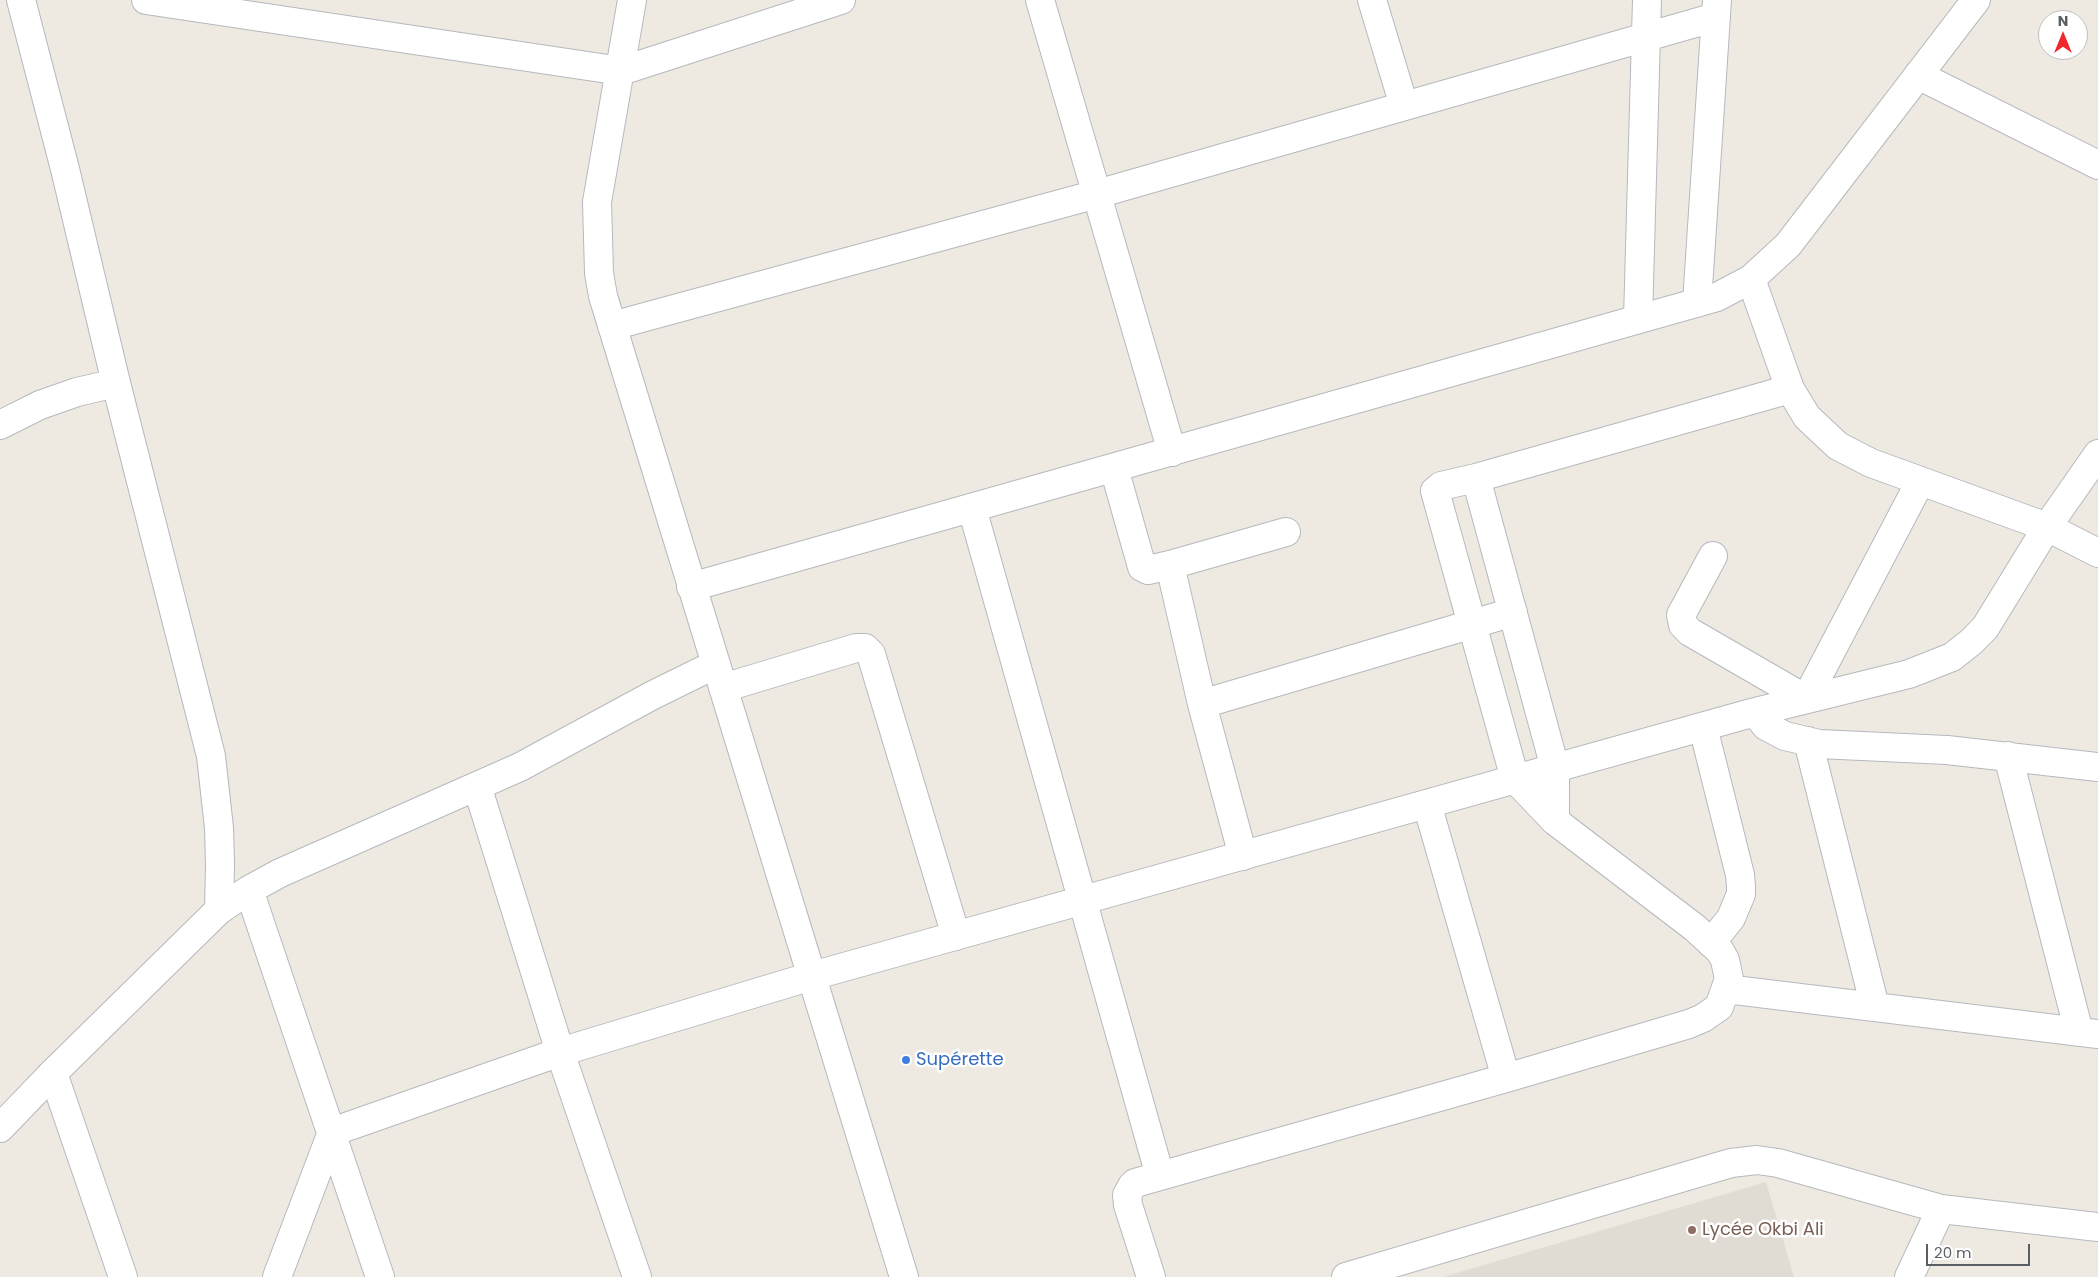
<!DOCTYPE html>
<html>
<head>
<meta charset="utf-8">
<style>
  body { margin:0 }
  #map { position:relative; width:2098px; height:1277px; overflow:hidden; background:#eeeae2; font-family:Poppins,sans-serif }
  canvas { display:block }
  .north { position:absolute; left:2038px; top:10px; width:50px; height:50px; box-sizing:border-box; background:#fff; border:1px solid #bdbfc1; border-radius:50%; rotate:0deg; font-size:14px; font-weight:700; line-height:20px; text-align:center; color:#5a5f63 }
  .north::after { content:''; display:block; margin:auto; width:18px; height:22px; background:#ef272e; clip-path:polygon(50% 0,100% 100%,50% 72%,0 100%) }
  .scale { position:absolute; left:1926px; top:1244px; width:104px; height:22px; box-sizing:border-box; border:2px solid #5a5f63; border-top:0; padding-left:6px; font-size:15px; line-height:18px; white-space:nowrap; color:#5a5f63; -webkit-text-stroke:4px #fff; paint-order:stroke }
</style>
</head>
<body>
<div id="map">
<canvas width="2098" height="1277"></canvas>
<div class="north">N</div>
<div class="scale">20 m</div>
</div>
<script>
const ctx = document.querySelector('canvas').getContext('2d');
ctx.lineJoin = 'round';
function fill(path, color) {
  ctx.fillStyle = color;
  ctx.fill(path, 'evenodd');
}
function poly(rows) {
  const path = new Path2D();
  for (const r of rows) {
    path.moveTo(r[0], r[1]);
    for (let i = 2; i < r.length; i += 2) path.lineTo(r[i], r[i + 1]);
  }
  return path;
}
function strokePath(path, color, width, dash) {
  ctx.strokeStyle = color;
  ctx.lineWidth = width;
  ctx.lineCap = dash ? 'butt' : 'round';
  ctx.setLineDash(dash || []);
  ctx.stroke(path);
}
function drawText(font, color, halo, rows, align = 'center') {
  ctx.font = font + ' Poppins,sans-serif';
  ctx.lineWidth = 5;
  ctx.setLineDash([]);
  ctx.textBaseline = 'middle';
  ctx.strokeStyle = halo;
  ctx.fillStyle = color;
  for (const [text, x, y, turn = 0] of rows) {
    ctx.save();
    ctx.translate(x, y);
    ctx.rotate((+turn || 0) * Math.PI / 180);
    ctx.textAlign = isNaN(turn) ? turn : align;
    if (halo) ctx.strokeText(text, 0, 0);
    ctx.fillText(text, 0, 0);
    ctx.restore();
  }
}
const education = poly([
  [1766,1182,1794,1277,1443,1277]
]);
const minor = poly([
  [146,0,621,71,841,0],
  [632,0,597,202,599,273,603,296,904,1277],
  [1040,0,1172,452],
  [1372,0,1404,106],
  [1918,75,2098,165],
  [1751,279,1790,389,1807,417,1838,446,1871,463,2047,527,2098,553],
  [1697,303,1717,0],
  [1638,319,1647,0],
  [612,326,1097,194,1716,17],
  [0,425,40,405,77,392,116,383],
  [1114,468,1142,567,1148,570,1170,565,1202,704,1243,856],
  [1476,478,1555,768,1555,821],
  [972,508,1160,1176,1506,1078,1689,1024,1703,1018,1719,1007,1729,979,1725,960,1720,951,1695,928,1555,821,1515,779,1435,491,1441,486,1476,478,1790,389],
  [1713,556,1681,615,1683,625,1690,632,1806,699,1920,482],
  [1170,565,1286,532],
  [691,587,1717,297,1751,279,1788,245,1976,0],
  [723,688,856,648,865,648,871,654,956,936],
  [1202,704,1513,612],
  [1755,712,1766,726,1785,736,1819,744,1947,750,2098,767],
  [1703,727,1740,875,1741,886,1741,894,1731,918,1711,943],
  [1808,741,1875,1007],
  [2008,756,2079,1032],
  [477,786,560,1052,637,1277],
  [1427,804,1506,1078],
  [249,890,380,1277],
  [219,910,249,890,280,873,520,767,653,695,716,664],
  [1726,989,2098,1034],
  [53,1073,123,1277],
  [277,1277,332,1132,560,1052,812,976,1755,712,1909,674,1952,657,1971,642,1985,628,2047,527,2098,454],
  [1151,1277,1128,1205,1127,1195,1132,1186,1135,1183,1160,1176],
  [1346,1277,1731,1163,1757,1160,1778,1163,1941,1209,2098,1227],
  [1909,1277,1941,1209]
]);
const secondary = poly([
  [0,1128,53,1073,219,910,220,864,219,828,211,756,116,383,65,169,21,0]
]);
const markers = [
  [906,1060,5,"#3f7fe0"],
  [1692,1230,5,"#8d6e63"]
];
const shopNames = [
  ["Supérette",916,1060]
];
const educationNames = [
  ["Lycée Okbi Ali",1702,1230]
];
fill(education, '#e0dbd3');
strokePath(minor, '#b5b9bd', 30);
strokePath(secondary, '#b4b8bd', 30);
strokePath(minor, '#fff', 28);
strokePath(secondary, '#fff', 28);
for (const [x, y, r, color] of markers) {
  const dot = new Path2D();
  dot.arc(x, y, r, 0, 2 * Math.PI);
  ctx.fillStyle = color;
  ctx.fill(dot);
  strokePath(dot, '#fff', 2);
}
drawText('18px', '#366cbe', '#fff', shopNames, 'left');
drawText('18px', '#785e54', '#fff', educationNames, 'left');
</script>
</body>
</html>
